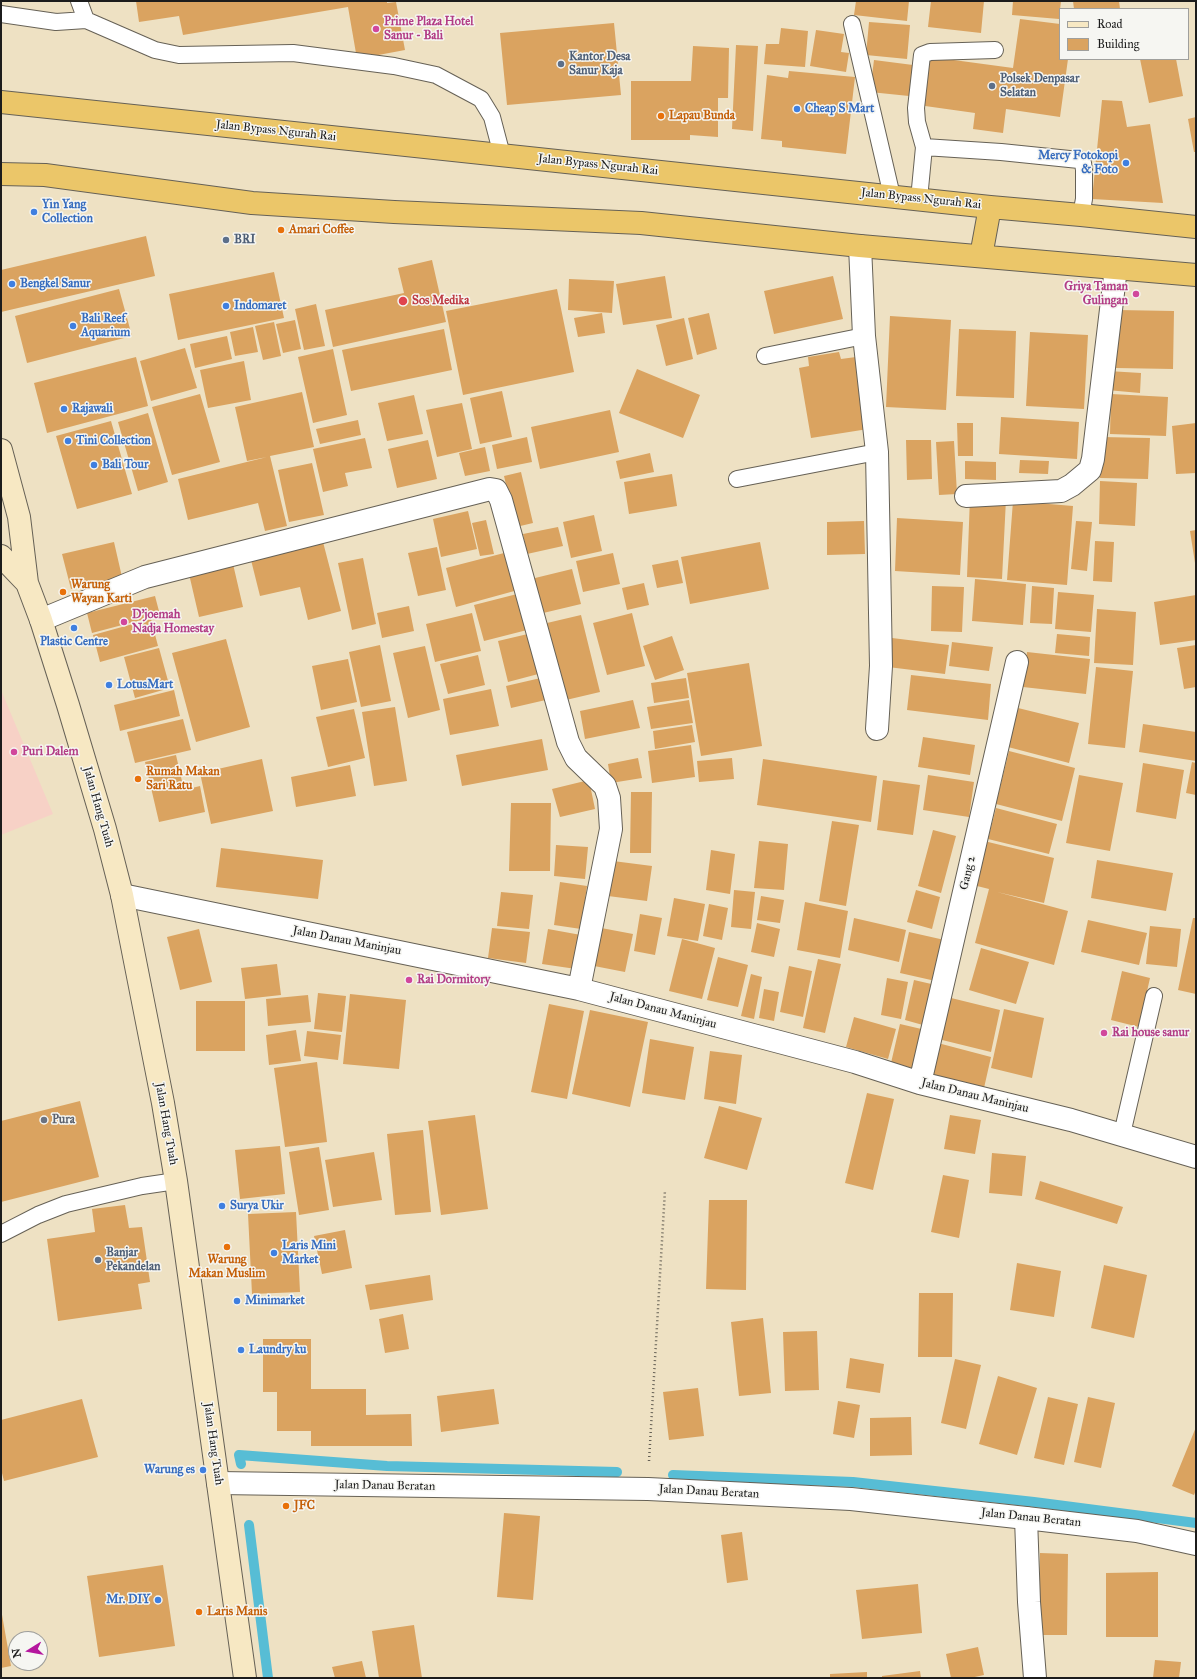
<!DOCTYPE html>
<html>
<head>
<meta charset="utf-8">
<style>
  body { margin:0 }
  #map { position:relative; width:1197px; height:1679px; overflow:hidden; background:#eee1c3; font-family:"IM FELL Great Primer",serif }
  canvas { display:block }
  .frame { position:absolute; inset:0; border:2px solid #1c1c1c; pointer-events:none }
  .legend { position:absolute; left:1059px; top:8px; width:130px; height:52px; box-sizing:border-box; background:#f6f6f2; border:1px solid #9f9f9c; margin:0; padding:5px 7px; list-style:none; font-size:12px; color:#1c1c1c }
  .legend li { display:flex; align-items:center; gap:8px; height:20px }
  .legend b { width:20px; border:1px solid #9f9f9c }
  .north { position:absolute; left:8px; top:1631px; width:40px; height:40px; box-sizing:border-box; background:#f6f6f2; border:1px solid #9f9f9c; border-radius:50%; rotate:259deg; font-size:11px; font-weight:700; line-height:16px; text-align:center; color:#1c1c1c }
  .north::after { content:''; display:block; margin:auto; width:14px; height:18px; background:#b5179e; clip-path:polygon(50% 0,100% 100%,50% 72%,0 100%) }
</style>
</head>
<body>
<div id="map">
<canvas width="1197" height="1679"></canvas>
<div class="frame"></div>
<ul class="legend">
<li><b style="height:5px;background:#f7e8c3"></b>Road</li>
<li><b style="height:11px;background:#daa360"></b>Building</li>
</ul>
<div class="north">N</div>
</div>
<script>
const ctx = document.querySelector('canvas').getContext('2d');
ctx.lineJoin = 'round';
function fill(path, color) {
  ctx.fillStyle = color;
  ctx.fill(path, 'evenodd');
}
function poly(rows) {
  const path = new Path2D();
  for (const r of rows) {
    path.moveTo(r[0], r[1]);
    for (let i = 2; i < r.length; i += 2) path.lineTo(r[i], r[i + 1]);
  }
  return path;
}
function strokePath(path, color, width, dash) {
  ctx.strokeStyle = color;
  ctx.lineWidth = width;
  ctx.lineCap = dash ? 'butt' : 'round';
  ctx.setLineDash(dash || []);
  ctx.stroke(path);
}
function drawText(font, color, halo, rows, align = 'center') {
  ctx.font = font + ' "IM FELL Great Primer",serif';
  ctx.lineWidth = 3;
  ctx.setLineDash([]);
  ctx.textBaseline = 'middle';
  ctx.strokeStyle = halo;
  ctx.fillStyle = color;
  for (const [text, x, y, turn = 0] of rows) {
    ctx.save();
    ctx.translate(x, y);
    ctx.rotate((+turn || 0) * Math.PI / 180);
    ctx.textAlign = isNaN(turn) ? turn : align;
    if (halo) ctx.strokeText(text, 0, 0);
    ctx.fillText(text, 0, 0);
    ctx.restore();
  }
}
const built = poly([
  [1,690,53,814,1,835]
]);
const stream = poly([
  [241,1464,239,1455,387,1466,617,1472],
  [673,1475,853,1482,1034,1502,1196,1523],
  [249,1525,268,1678]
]);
const building = poly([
  [136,1,387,1,387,3,396,2,405,50,357,59,348,7,183,35,179,16,139,22],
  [856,1,909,1,907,21,854,15],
  [931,1,984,1,981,33,928,27],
  [1013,1,1061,1,1059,19,1012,15],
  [1073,1,1119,1,1120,9,1074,9],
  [1020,19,1060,24,1060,59,1068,59,1060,117,1006,109,1003,133,973,129,975,113,918,105,924,56,1013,68],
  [869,22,910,25,907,59,866,55],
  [614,23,621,95,507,105,500,33],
  [781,28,808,31,805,67,764,64,766,44,779,44],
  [816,30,844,34,841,52,849,53,846,72,810,66],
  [736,45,758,46,753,131,732,129],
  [693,46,729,48,728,98,718,98,718,137,690,135,690,140,631,140,631,81,691,81],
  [1140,59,1176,59,1183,96,1149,103],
  [874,60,913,65,909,96,870,92],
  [789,71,855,77,846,154,782,147,782,141,761,139,767,75,788,78],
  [1102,100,1122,101,1127,127,1150,124,1163,203,1092,199],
  [1196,117,1196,152,1194,152,1188,119],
  [146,236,155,276,1,312,1,270],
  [432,260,446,322,333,347,325,310,404,293,398,268],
  [274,272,284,318,178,340,169,294],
  [665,276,672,318,623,325,616,284],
  [833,276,843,319,774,334,764,291],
  [569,279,614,281,612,313,568,310],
  [119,289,132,336,27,363,15,316],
  [557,289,574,372,463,395,446,311],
  [316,304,325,346,304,350,295,309],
  [1117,310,1174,311,1173,369,1116,368],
  [602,313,605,333,578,337,574,318],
  [709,313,717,349,697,355,688,318],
  [890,316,951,320,946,410,886,407],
  [684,318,693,359,666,366,656,325],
  [295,320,301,349,283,353,276,324],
  [274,322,281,356,263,360,255,326],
  [253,327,258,352,235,356,230,332],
  [444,329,452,370,351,391,342,350],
  [959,329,1016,331,1014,398,956,396],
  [1030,332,1088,335,1084,409,1026,406],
  [227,336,232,359,195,368,190,344],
  [185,348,197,388,151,401,140,361],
  [333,349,347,415,313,423,298,357],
  [839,352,841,359,856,357,868,429,811,438,799,368,809,366,808,357],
  [136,357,148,406,47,433,34,383],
  [244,361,251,400,208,408,200,370],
  [637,369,700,395,683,438,619,413],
  [1108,371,1141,373,1140,393,1107,390],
  [502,391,512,437,480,444,470,398],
  [302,392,314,447,270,456,287,526,265,531,258,503,188,520,178,479,267,457,247,461,235,407],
  [200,394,220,462,172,475,152,407],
  [1111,394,1168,397,1166,436,1110,434],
  [414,395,423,434,387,441,378,403],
  [462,403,472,449,437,457,426,410],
  [610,410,619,452,540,469,531,427],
  [148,413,168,482,138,491,118,422],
  [1001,417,1079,422,1077,459,999,454],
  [358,420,361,435,320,444,316,429],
  [111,421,132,494,77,509,56,436],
  [957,423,973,423,973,456,958,456],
  [1196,423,1196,473,1176,474,1172,426],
  [527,437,532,462,497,469,492,445],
  [1102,437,1150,438,1148,479,1100,478],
  [365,438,372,468,345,473,348,486,323,492,313,449],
  [428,440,437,479,397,488,388,449],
  [906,440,931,440,932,479,907,480],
  [954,441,957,494,939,495,936,442],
  [485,447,490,471,465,476,459,453],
  [650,453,654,472,620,479,616,461],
  [1020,460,1049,461,1048,474,1019,473],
  [965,461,996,462,996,480,965,479],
  [312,463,324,515,289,522,278,470],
  [521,472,533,523,516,527,504,476],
  [672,474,677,506,629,514,624,482],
  [1100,481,1137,483,1135,526,1099,524],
  [970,497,1006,499,1002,579,967,577],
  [1013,501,1073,506,1067,585,1007,580],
  [468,511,477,549,441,557,433,519],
  [594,515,602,551,571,558,563,522],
  [897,518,963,522,960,575,895,571],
  [486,520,494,554,480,556,472,523],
  [864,521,865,554,827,555,827,522],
  [1076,521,1092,522,1087,571,1071,569],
  [558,527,563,546,527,554,523,534],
  [1196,530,1196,563,1195,563,1190,531],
  [1095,541,1114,542,1112,582,1093,581],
  [114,542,122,577,71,589,62,554],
  [323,542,341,611,308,620,300,587,260,596,251,560],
  [760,542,769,589,690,604,681,557],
  [437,547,446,590,418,596,408,553],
  [508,552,518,590,456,607,446,568],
  [613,553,620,584,583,592,576,561],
  [363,558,376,624,352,630,338,563],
  [678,560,683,583,657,588,652,565],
  [233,564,243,607,199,617,189,574],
  [572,569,581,604,539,614,531,579],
  [975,579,1026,584,1023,625,972,621],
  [644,583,649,605,627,610,622,588],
  [932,586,964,587,962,632,931,631],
  [1032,586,1054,588,1052,624,1030,623],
  [1058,592,1094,595,1091,632,1055,629],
  [521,593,531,629,484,641,474,605],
  [1196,595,1196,640,1160,645,1154,602],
  [155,596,160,615,92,633,87,613],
  [409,606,414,631,382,638,377,613],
  [1097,609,1136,612,1133,665,1094,663],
  [472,613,481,651,435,662,426,624],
  [632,613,645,666,607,675,593,623],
  [581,615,600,692,566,700,547,623],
  [151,619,158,646,100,662,93,635],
  [532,633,542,673,508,682,498,641],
  [1057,634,1090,637,1089,656,1055,653],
  [672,636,684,670,655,680,643,646],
  [892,638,949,645,945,674,888,667],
  [226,639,250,727,196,742,172,653],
  [952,642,993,647,989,671,949,666],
  [380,645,391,701,361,707,349,652],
  [1196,645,1196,687,1184,689,1177,648],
  [425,646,440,710,408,718,393,653],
  [159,648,170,688,135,698,124,657],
  [1027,652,1090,659,1086,694,1023,687],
  [478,655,485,685,448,694,440,664],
  [348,659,357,702,321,710,312,666],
  [749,663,762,746,701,756,687,673],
  [1096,667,1133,671,1125,748,1088,744],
  [911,675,991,684,988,720,907,710],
  [545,677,550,699,511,708,506,686],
  [686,678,689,698,654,703,651,683],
  [491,689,499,726,450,735,443,699],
  [174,690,180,716,120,731,114,705],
  [633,700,640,728,585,739,580,711],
  [689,700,693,723,651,729,647,707],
  [395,707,407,781,374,786,362,712],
  [1018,708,1079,723,1069,763,1008,747],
  [354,709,365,758,328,767,316,717],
  [183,719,191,750,135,763,127,732],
  [1143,724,1196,732,1196,761,1139,752],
  [692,725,695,742,655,749,653,731],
  [923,737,975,745,970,775,918,767],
  [542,739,548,770,462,786,456,755],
  [691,745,695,777,652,783,648,751],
  [1009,751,1075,768,1062,821,996,804],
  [176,755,184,790,200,786,205,812,159,822,145,762],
  [638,758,642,778,611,783,608,764],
  [732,758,734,779,699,782,697,761],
  [262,759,273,811,211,824,200,773],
  [763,759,877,776,871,822,757,805],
  [1192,762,1196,763,1196,795,1186,793],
  [1143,763,1184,770,1176,819,1136,812],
  [350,765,356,796,296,807,291,777],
  [928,775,974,782,969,817,923,810],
  [1079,775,1123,783,1110,851,1066,843],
  [589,780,595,809,560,817,552,789],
  [883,780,920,785,913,835,877,830],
  [631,792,652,792,651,853,630,853],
  [511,803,551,803,550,871,509,871],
  [996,808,1057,824,1049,854,988,839],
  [832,821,859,825,846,906,819,901],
  [933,830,956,836,941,893,918,886],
  [759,841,788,844,784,890,754,888],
  [984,841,1054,858,1044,903,997,892,1068,911,1054,965,975,943,989,889,973,885],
  [556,845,588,847,585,879,554,876],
  [221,848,323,860,318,899,216,887],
  [711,850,735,854,730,894,706,890],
  [1097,860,1173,873,1166,911,1091,898],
  [613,861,652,866,647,901,608,896],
  [560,882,587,886,581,929,554,925],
  [734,890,755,892,751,929,731,927],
  [916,890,940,897,932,929,907,922],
  [501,892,533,895,529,929,497,926],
  [761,896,784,900,780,923,757,920],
  [674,898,705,904,698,941,667,936],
  [805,902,848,911,840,958,797,950],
  [709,904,728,908,722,940,703,936],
  [640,914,662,918,655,955,634,951],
  [854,918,906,930,899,962,848,950],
  [1193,918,1196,918,1196,994,1178,990],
  [1088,920,1147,933,1139,965,1081,952],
  [757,923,780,929,774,957,751,952],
  [1150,926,1181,929,1177,967,1146,964],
  [596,927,633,934,625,972,589,965],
  [492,928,530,932,526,963,488,958],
  [199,929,212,982,180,990,167,937],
  [548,929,581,935,576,969,542,964],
  [909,932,949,941,940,982,900,973],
  [682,939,715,948,702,999,669,991],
  [981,948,1029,962,1016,1004,969,990],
  [718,957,748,965,738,1007,707,1000],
  [818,959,841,964,825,1033,803,1028],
  [277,964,281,995,245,999,241,968],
  [789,966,812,971,803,1017,780,1012],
  [1122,971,1150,978,1139,1027,1111,1020],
  [751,974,762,977,754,1019,741,1016],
  [887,978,908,982,901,1019,881,1015],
  [914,980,940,986,930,1027,905,1020],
  [764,989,779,992,774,1021,759,1018],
  [318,993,346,996,342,1032,314,1029],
  [350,994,406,1000,399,1069,343,1064],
  [308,995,311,1022,268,1026,266,999],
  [943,996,1000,1010,991,1052,934,1038],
  [196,1001,245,1001,245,1051,196,1051],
  [549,1004,584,1011,567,1099,531,1092],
  [1004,1009,1044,1018,1032,1078,991,1068],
  [590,1010,648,1022,630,1107,572,1094],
  [854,1017,896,1029,888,1059,846,1047],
  [900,1024,930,1031,921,1070,891,1063],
  [296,1030,301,1061,269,1065,266,1035],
  [307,1031,341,1035,338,1060,304,1056],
  [650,1039,694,1047,685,1100,642,1093],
  [934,1042,991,1057,984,1088,926,1073],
  [710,1051,742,1055,736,1104,704,1099],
  [317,1062,327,1142,285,1147,274,1068],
  [867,1093,894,1099,873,1190,845,1183],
  [80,1101,99,1177,1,1202,1,1121],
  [719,1106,762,1118,747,1170,704,1158],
  [475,1115,488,1209,441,1215,428,1121],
  [950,1115,981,1120,975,1154,944,1149],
  [423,1130,431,1212,395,1215,387,1134],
  [280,1146,285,1194,240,1199,235,1150],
  [319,1147,329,1210,299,1215,289,1152],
  [374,1152,382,1200,333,1207,325,1160],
  [992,1153,1026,1156,1022,1196,989,1193],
  [943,1175,969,1180,959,1238,931,1232],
  [1040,1181,1123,1207,1117,1224,1035,1199],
  [709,1200,747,1200,746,1290,706,1289],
  [125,1205,129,1228,142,1227,150,1282,138,1284,142,1309,58,1321,47,1239,95,1232,92,1209],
  [296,1212,300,1292,252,1294,248,1214],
  [345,1230,352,1268,322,1274,314,1236],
  [1017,1263,1061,1271,1054,1317,1010,1310],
  [1104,1265,1147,1275,1134,1338,1091,1328],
  [430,1275,433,1300,370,1310,365,1285],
  [919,1293,953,1293,952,1357,918,1357],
  [403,1314,409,1349,385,1353,379,1319],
  [763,1318,771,1393,739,1396,731,1322],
  [817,1331,819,1390,785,1391,783,1332],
  [263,1339,311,1339,311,1389,366,1389,366,1415,411,1414,412,1446,311,1446,311,1431,277,1431,277,1392,263,1392],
  [850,1358,884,1364,880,1393,846,1388],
  [955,1359,981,1365,966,1429,941,1423],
  [998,1376,1037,1388,1017,1455,979,1444],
  [698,1388,704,1436,669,1440,663,1392],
  [494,1389,499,1424,441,1432,437,1396],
  [1048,1397,1078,1404,1064,1465,1034,1458],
  [1088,1397,1115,1403,1101,1468,1074,1462],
  [82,1399,98,1457,4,1481,1,1469,1,1420],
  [838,1401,860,1405,854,1438,833,1434],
  [911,1417,912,1455,870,1456,870,1418],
  [1196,1427,1196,1490,1194,1495,1172,1486],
  [504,1513,540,1516,533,1600,497,1597],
  [742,1532,748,1580,727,1583,721,1535],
  [1040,1553,1068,1554,1067,1635,1039,1635],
  [163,1565,175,1646,99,1657,87,1576],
  [1158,1572,1158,1637,1106,1637,1106,1573],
  [918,1584,922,1633,862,1639,856,1590],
  [1,1609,11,1666,1,1668],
  [414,1625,422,1678,379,1678,372,1631],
  [978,1647,984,1675,970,1678,951,1678,946,1654],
  [1155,1660,1181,1662,1179,1678,1153,1678],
  [362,1661,366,1678,335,1678,332,1667],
  [920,1671,921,1678,882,1678,882,1676],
  [867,1672,867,1678,830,1678,830,1674]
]);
const path = poly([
  [649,1461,665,1190]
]);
const service = poly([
  [79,1,86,20],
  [1,14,56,22,86,20,155,50,179,55,293,53,394,66,436,75,481,99,492,117,502,155],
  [852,24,892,196],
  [995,50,930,52,922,55,916,108,917,122,924,147,1001,152,1079,160,1083,163,1084,170,1084,199,1081,215],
  [919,199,924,147],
  [765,356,864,336],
  [737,479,877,452],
  [1122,1134,1154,996],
  [1,1234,38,1215,66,1204,142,1186,176,1181]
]);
const minor = poly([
  [860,246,864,336,877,452,881,666,877,729],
  [966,496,1061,491,1072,485,1090,470,1093,459,1116,268],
  [41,620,145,577,490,489,496,490,501,500,568,742,576,758,605,786,609,798,611,829,579,989],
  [122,895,579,989,855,1062,920,1083,1071,1120,1196,1157],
  [920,1083,1017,662],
  [1026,1518,1029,1602,1035,1678]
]);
const tertiary = poly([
  [218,1483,648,1489,851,1499,1026,1518,1137,1531,1196,1544]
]);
const secondary = poly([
  [1,450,19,517,27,583,41,620,68,705,105,829,122,895,163,1103,176,1181,245,1678],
  [1,556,27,583]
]);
const trunk = poly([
  [1,102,990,207,1081,215,1196,227],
  [1,174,45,175,252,203,394,212,641,223,860,246,1196,275],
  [981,256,990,207]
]);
const markers = [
  [376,29,4,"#d1479c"],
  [561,64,4,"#5c6f8a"],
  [992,86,4,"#5c6f8a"],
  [797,109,4,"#3f7fe0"],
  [661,116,4,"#e8710a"],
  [1126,163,4,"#3f7fe0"],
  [34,212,4,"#3f7fe0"],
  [281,230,4,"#e8710a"],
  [226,240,4,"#5c6f8a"],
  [12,284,4,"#3f7fe0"],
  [1136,294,4,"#d1479c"],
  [403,301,5,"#e0444e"],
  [226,306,4,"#3f7fe0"],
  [73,326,4,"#3f7fe0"],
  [64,409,4,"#3f7fe0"],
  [68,441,4,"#3f7fe0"],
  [94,465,4,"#3f7fe0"],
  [63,592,4,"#e8710a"],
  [124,622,4,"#d1479c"],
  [74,628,4,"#3f7fe0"],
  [109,685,4,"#3f7fe0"],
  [14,752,4,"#d1479c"],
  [138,779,4,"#e8710a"],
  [409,980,4,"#d1479c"],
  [1104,1033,4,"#d1479c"],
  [44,1120,4,"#6b7280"],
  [222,1206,4,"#3f7fe0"],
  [227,1247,4,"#e8710a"],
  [274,1253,4,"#3f7fe0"],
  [98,1260,4,"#5c6f8a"],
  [237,1301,4,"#3f7fe0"],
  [241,1350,4,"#3f7fe0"],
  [203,1470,4,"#3f7fe0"],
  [286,1506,4,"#e8710a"],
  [158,1600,4,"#3f7fe0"],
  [199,1612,4,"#e8710a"]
];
const hotelNames = [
  ["Prime Plaza Hotel",384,22],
  ["Sanur - Bali",384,36],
  ["Griya Taman",1128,287,"right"],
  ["Gulingan",1128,301,"right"],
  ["D'joemah",132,615],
  ["Nadja Homestay",132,629],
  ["Puri Dalem",22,752],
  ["Rai Dormitory",417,980],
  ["Rai house sanur",1112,1033]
];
const serviceNames = [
  ["Kantor Desa",569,57],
  ["Sanur Kaja",569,71],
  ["Polsek Denpasar",1000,79],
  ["Selatan",1000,93],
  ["BRI",234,240],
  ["Banjar",106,1253],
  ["Pekandelan",106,1267]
];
const shopNames = [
  ["Cheap S Mart",805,109],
  ["Mercy Fotokopi",1118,156,"right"],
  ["& Foto",1118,170,"right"],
  ["Yin Yang",42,205],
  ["Collection",42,219],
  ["Bengkel Sanur",20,284],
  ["Indomaret",234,306],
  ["Bali Reef",81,319],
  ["Aquarium",81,333],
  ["Rajawali",72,409],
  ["Tini Collection",76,441],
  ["Bali Tour",102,465],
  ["Plastic Centre",74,642,"center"],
  ["LotusMart",117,685],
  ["Surya Ukir",230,1206],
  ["Laris Mini",282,1246],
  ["Market",282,1260],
  ["Minimarket",245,1301],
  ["Laundry ku",249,1350],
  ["Warung es",195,1470,"right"],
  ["Mr. DIY",150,1600,"right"]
];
const foodNames = [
  ["Lapau Bunda",669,116],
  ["Amari Coffee",289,230],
  ["Warung",71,585],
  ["Wayan Karti",71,599],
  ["Rumah Makan",146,772],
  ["Sari Ratu",146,786],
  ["Warung",227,1260,"center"],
  ["Makan Muslim",227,1274,"center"],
  ["JFC",294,1506],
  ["Laris Manis",207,1612]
];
const streetNames = [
  ["Jalan Bypass Ngurah Rai",276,131,6],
  ["Jalan Bypass Ngurah Rai",598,165,6],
  ["Jalan Bypass Ngurah Rai",921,199,6],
  ["Jalan Hang Tuah",98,807,74],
  ["Gang 2",968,873,-77],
  ["Jalan Danau Maninjau",347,941,11],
  ["Jalan Danau Maninjau",663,1011,15],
  ["Jalan Danau Maninjau",975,1096,14],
  ["Jalan Hang Tuah",166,1124,80],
  ["Jalan Hang Tuah",213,1444,82],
  ["Jalan Danau Beratan",385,1486,1],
  ["Jalan Danau Beratan",709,1492,3],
  ["Jalan Danau Beratan",1031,1518,6]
];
const healthNames = [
  ["Sos Medika",412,301]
];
const worshipNames = [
  ["Pura",52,1120]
];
fill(built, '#f7d1c6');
strokePath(stream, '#57bdd5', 10);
fill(building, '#daa360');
strokePath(service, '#666156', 18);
strokePath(minor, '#666156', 24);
strokePath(tertiary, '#666156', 24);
strokePath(secondary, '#666156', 24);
strokePath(trunk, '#666156', 24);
strokePath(path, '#666156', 2.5, [1, 3]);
strokePath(service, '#fff', 16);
strokePath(minor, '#fff', 22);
strokePath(tertiary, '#fff', 22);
strokePath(secondary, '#f7e8c3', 22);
strokePath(trunk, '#ebc669', 22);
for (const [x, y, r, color] of markers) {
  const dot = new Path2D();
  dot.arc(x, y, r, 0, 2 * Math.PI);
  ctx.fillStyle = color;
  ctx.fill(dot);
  strokePath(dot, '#f6f6f2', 1.5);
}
drawText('bold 12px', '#b23c85', '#f6f6f2', hotelNames, 'left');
drawText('bold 12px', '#4e5e75', '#f6f6f2', serviceNames, 'left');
drawText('bold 12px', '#366cbe', '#f6f6f2', shopNames, 'left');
drawText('bold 12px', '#c56008', '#f6f6f2', foodNames, 'left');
drawText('12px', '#1c1c1c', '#f6f6f2', streetNames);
drawText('bold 12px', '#be3a42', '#f6f6f2', healthNames, 'left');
drawText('bold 12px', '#5b616d', '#f6f6f2', worshipNames, 'left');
</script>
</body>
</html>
